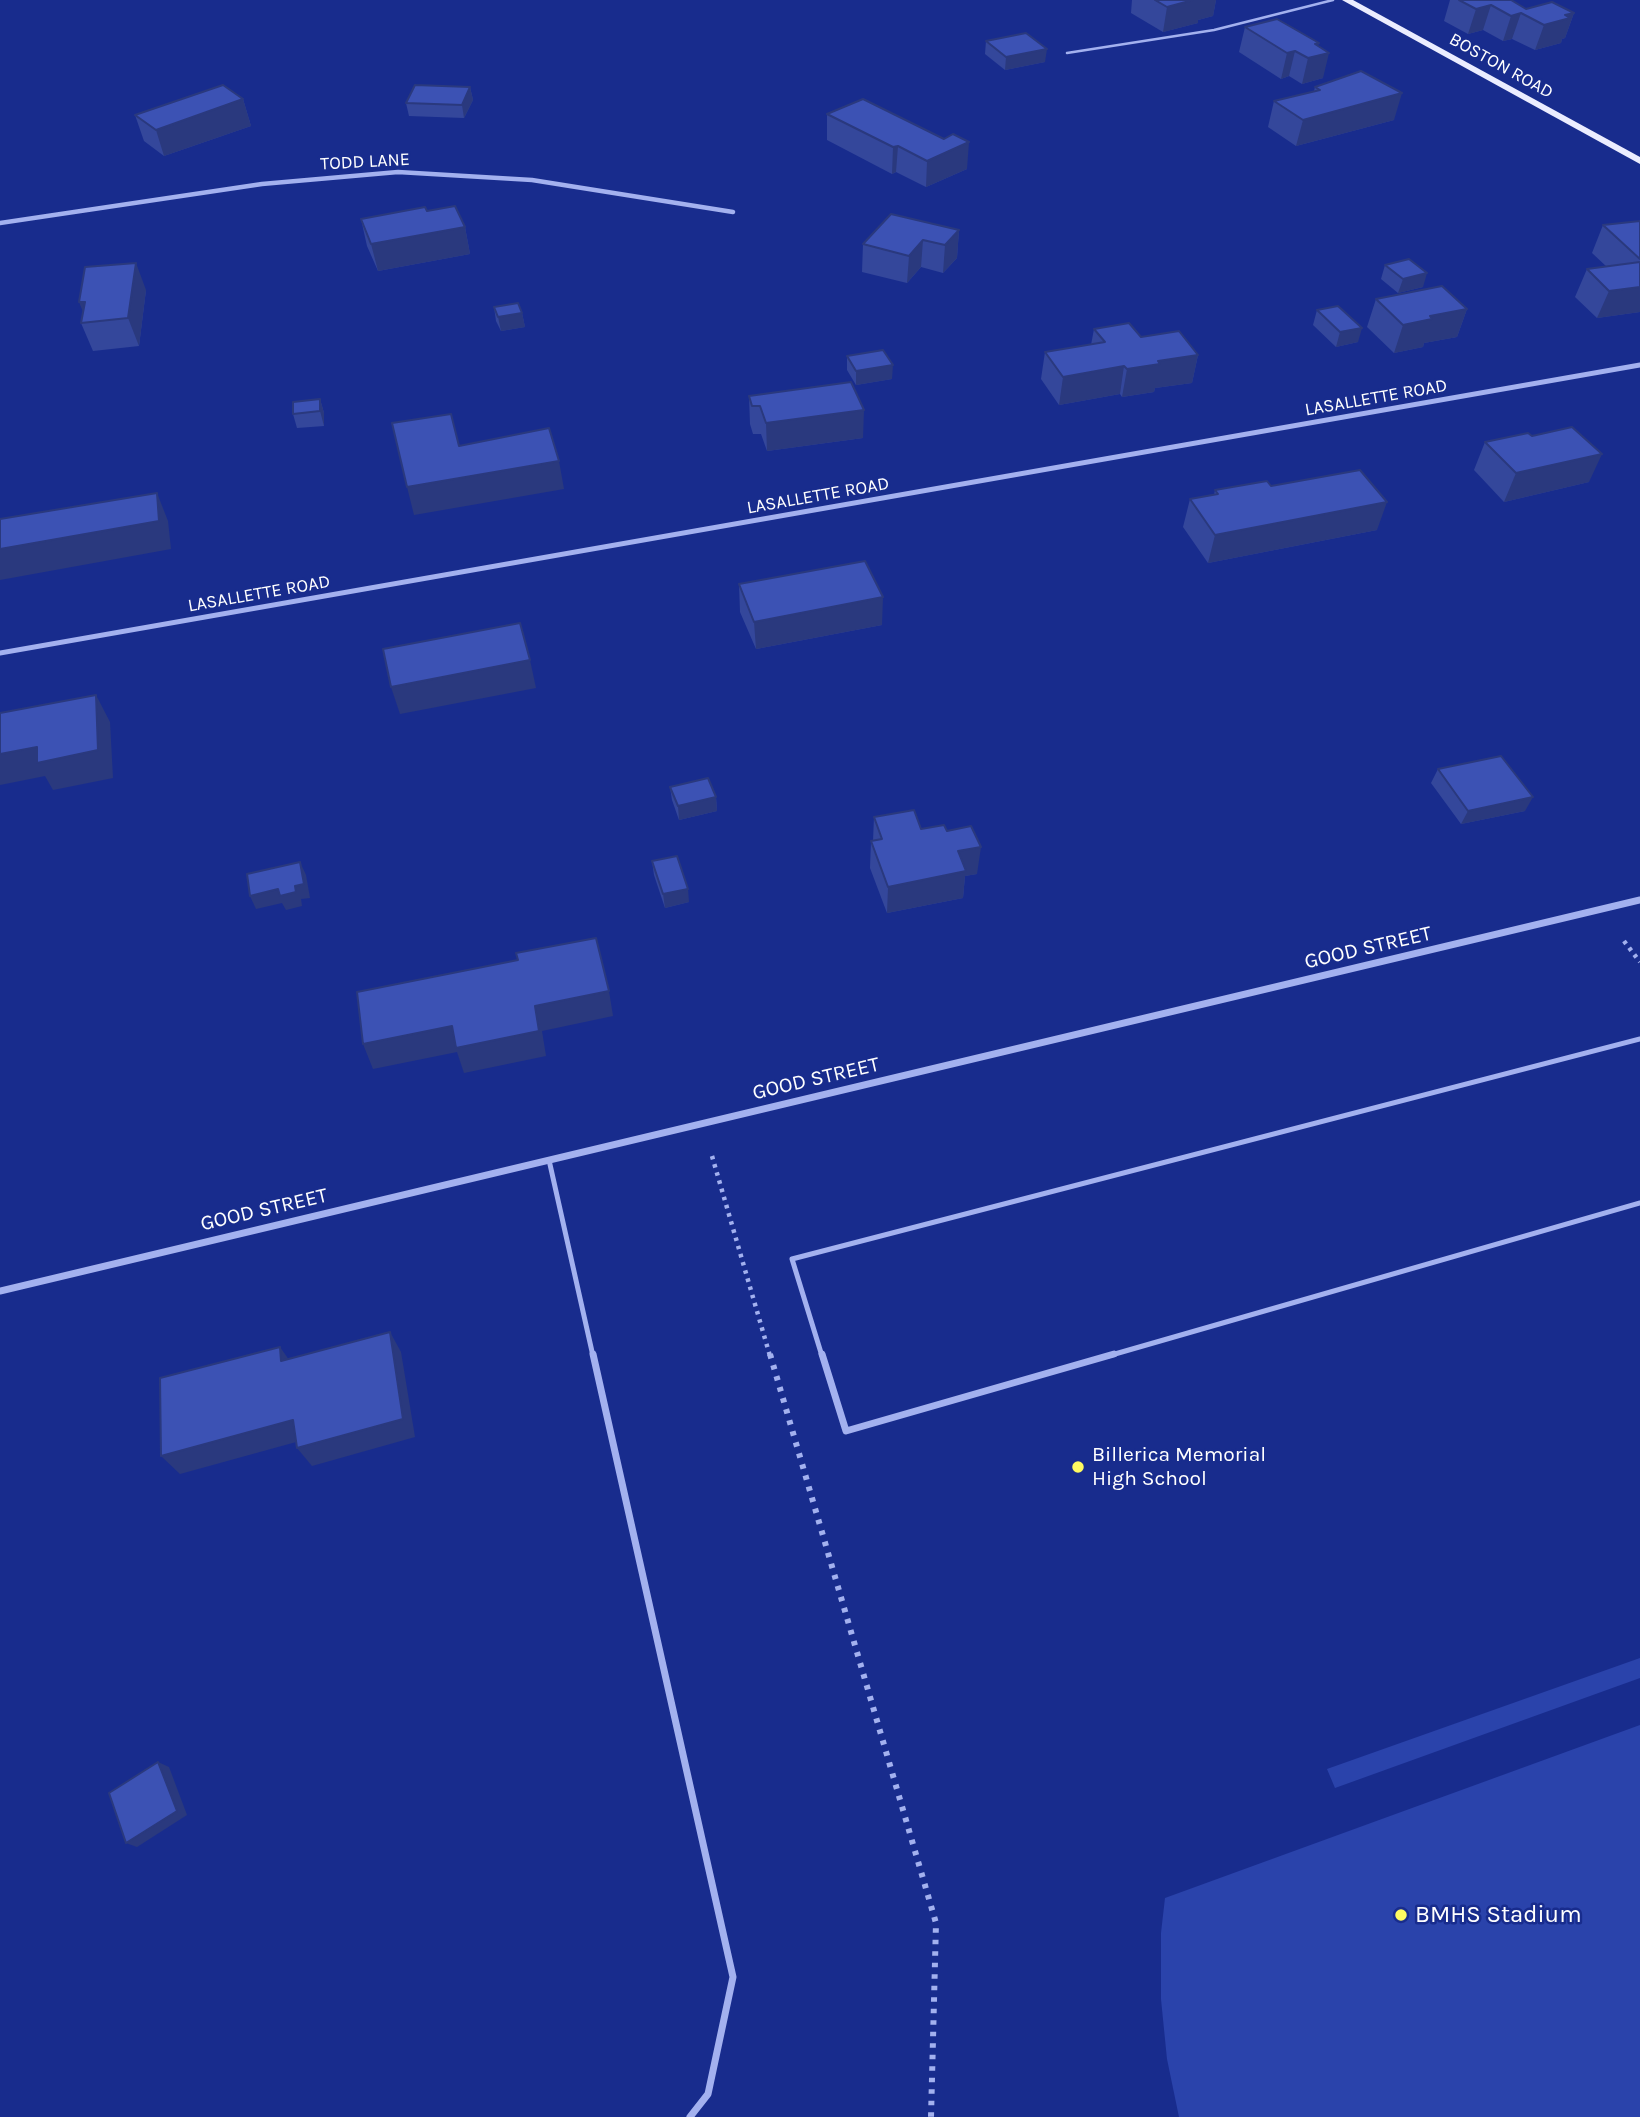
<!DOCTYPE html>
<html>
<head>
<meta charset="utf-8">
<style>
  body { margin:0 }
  canvas { display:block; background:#182c8d }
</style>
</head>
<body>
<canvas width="1640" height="2117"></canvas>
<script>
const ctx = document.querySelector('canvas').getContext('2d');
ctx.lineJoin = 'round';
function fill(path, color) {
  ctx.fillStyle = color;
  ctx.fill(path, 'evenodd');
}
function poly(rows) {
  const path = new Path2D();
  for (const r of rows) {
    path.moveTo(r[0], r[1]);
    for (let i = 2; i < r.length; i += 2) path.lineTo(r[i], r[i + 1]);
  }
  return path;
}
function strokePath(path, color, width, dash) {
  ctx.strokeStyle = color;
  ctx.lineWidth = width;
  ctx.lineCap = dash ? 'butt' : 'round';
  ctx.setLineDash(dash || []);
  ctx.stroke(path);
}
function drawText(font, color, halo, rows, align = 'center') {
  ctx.font = font + ' Karla,sans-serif';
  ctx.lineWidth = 5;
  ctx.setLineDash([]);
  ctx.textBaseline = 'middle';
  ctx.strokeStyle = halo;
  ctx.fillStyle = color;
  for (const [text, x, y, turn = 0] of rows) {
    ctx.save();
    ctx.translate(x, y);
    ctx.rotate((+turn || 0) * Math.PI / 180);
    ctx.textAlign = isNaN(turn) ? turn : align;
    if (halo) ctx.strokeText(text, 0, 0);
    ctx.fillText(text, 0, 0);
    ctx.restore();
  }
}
const green = poly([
  [1640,1658,1640,1678,1335,1788,1327,1769],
  [1640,1725,1640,2117,1179,2117,1167,2059,1161,1999,1161,1933,1165,1898]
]);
const pathFar1 = poly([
  [1624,941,1640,962],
  [712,1156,770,1356]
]);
const path = poly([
  [770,1354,936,1923,931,2117]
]);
const serviceFar2 = poly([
  [1067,53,1214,30,1333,0]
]);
const serviceFar1 = poly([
  [549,1160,593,1356],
  [822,1356,792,1259,1640,1039],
  [1108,1356,1640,1203]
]);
const service = poly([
  [593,1354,733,1977,708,2094,690,2117],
  [822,1354,846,1431,1114,1354]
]);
const minorFar2 = poly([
  [0,223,262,184,398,172,532,180,733,212]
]);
const minorFar1 = poly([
  [0,653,1640,365]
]);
const minor = poly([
  [0,1291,1640,900]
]);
const primary = poly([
  [1342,0,1353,0,1640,157,1640,164,1342,0]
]);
const wall = poly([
  [1132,0,1216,0,1213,16,1198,20,1198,23,1163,32,1131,13],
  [1450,0,1511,0,1526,9,1574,13,1565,38,1562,39,1561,43,1535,50,1512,39,1503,41,1483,30,1468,34,1444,21],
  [1245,27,1319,47,1323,78,1302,84,1289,76,1281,79,1239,52],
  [986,41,1045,62,1005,70,985,54],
  [470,87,473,100,464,118,409,116,406,103],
  [1315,87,1394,120,1296,146,1268,127,1274,101,1314,91],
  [243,99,251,126,164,156,144,141,135,115],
  [827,114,967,169,926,187,896,172,892,174,827,140],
  [361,219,465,227,470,254,378,271,367,246],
  [1640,221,1640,312,1597,318,1575,297,1587,269,1607,267,1592,253,1603,225],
  [959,230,957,258,943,273,921,267,907,283,862,272,863,244],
  [1385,265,1423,287,1398,293,1381,279],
  [146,290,139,346,93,351,81,323],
  [1376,299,1467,309,1457,337,1424,343,1423,347,1394,353,1367,327],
  [494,307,522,313,525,327,501,331,496,321],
  [1317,310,1358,342,1336,347,1313,325],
  [1094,329,1141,337,1198,355,1192,383,1155,388,1154,392,1122,397,1120,394,1059,405,1041,379,1045,352,1091,345],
  [847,356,892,379,856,385,847,370],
  [749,396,863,438,767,451,761,434,753,434,750,424],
  [320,399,324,413,324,426,297,428,293,414],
  [1485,442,1589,482,1504,502,1474,470],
  [1271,486,1377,530,1208,563,1183,527,1190,499,1214,495,1215,490],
  [739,584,882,625,756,649,740,612],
  [1438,769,1525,811,1461,824,1431,783],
  [670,787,716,797,717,811,679,820,672,800],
  [874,817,921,829,947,831,977,874,965,876,963,898,887,913,870,868,871,841,873,841],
  [652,861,689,902,665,908,654,875]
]);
const shadedWall = poly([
  [1193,0,1216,0,1213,16,1198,20,1198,23,1163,32,1167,7],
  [1491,5,1483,30,1468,34,1476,9],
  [1521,13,1512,39,1503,41,1511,16],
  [1574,13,1565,38,1562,39,1561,43,1535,50,1544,25],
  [1319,43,1316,56,1329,53,1323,78,1302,84,1308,58,1315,44],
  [1047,49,1045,62,1005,70,1006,57],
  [1295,51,1289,76,1281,79,1287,53],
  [470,87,473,100,464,118,462,105],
  [1402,93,1394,120,1296,146,1303,120],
  [243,99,251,126,164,156,156,130],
  [969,142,967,169,926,187,927,161],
  [898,146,896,172,892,174,893,147],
  [465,227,470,254,378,271,371,244],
  [959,230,957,258,943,273,945,245],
  [923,240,921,267,907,283,909,256],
  [136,263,146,290,139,346,128,318],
  [1427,273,1423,287,1398,293,1403,279],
  [1640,287,1640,312,1597,318,1609,291],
  [79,302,85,302,87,322],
  [1467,309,1457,337,1424,343,1423,347,1394,353,1403,325,1430,316],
  [522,313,525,327,501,331,498,317],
  [1362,328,1358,342,1336,347,1340,332],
  [1198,355,1192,383,1155,388,1154,392,1122,397,1127,369,1158,361],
  [893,365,892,379,856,385,856,371],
  [1124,366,1120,394,1059,405,1063,377],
  [320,399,324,413,324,426,320,411],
  [864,410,863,438,767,451,766,423],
  [1602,454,1589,482,1504,502,1516,473],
  [559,461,564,489,414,515,407,487],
  [157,493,168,521,171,549,0,580,0,549],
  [1387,502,1377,530,1208,563,1215,535],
  [883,597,882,625,756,649,754,622],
  [530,660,536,688,400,714,391,687],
  [96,695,110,722,113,778,53,790,45,776,0,785,0,754],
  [716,797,717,811,679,820,678,806],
  [1533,797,1525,811,1461,824,1468,811],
  [981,847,977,874,965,876,963,898,887,913,888,887,958,851],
  [300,862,306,875,310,898,301,899,302,906,286,910,282,903,256,909,250,896,295,886],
  [688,889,689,902,665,908,663,894],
  [609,991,613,1016,542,1031,546,1056,464,1073,457,1052,373,1069,363,1044,452,1026,535,1006],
  [390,1332,401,1352,415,1437,312,1466,297,1448],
  [280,1347,294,1367,281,1361],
  [293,1420,307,1439,180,1474,161,1456],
  [158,1762,169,1767,187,1815,137,1847,126,1843]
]);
const building = poly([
  [1155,0,1193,0,1167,7,1155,0],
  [1459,0,1511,0,1526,9,1552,2,1574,13,1565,15,1570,18,1544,25,1521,13,1511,16,1491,5,1476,9,1459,0],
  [1277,19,1319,43,1315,44,1329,53,1308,58,1295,51,1287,53,1245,27,1277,19],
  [1026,33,1047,49,1006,57,986,41,1026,33],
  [1361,71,1402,93,1303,120,1274,101,1320,90,1315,87,1361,71],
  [223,85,243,99,156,130,135,115,223,85],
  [415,85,470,87,462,105,406,103,415,85],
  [863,99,944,139,953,134,969,142,927,161,898,146,893,147,827,114,863,99],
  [455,206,465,227,371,244,361,219,425,207,427,211,455,206],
  [891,214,959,230,945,245,923,240,909,256,863,244,891,214],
  [1640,221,1640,259,1603,225,1640,221],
  [1409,259,1427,273,1403,279,1385,265,1409,259],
  [1640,262,1640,287,1609,291,1587,269,1640,262],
  [136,263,128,318,81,323,85,302,79,302,85,267,136,263],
  [1442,286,1467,309,1430,316,1432,319,1403,325,1376,299,1442,286],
  [518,303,522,313,498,317,494,307,518,303],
  [1338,306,1362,328,1340,332,1317,310,1338,306],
  [1129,323,1141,337,1179,331,1198,355,1158,361,1160,364,1127,369,1124,366,1063,377,1045,352,1105,342,1094,329,1129,323],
  [883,350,893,365,856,371,847,356,883,350],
  [851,382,864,410,766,423,760,406,752,406,749,396,851,382],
  [320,399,320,411,293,414,293,402,320,399],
  [451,414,459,446,549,428,559,461,407,487,392,423,451,414],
  [1572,427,1602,454,1516,473,1485,442,1528,433,1532,436,1572,427],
  [1360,470,1387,502,1215,535,1190,499,1218,494,1215,490,1267,481,1271,486,1360,470],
  [157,493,159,521,0,549,0,519,157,493],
  [865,561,883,597,754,622,739,584,865,561],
  [520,623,530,660,391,687,383,649,520,623],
  [96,695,98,750,37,763,37,747,0,754,0,713,96,695],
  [1501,756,1533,797,1468,811,1438,769,1501,756],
  [708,778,716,797,678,806,670,787,708,778],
  [914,810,921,829,944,825,947,831,971,826,981,847,958,851,966,871,888,887,871,841,882,839,874,817,914,810],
  [677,856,688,889,663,894,652,861,677,856],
  [300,862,304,884,295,886,296,892,280,896,278,889,250,896,247,874,300,862],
  [596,938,609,991,535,1006,539,1031,456,1048,452,1026,363,1044,357,992,518,960,516,953,596,938],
  [390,1332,403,1419,297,1448,293,1420,161,1456,160,1378,280,1347,281,1361,390,1332],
  [158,1762,177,1811,126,1843,109,1793,158,1762]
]);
const markers = [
  [1078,1467,7,"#fffb61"],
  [1401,1915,7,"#fffb61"]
];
const farStreetnames = [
  ["BOSTON ROAD",1501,66,29],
  ["TODD LANE",365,162,-3],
  ["LASALLETTE ROAD",1376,398,-10],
  ["LASALLETTE ROAD",818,496,-10],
  ["LASALLETTE ROAD",259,594,-10]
];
const streetNames = [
  ["GOOD STREET",1368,948,-13],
  ["GOOD STREET",816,1079,-13],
  ["GOOD STREET",264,1210,-13]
];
const poiNames = [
  ["Billerica Memorial",1092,1455],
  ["High School",1092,1479]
];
const nearPoinames = [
  ["BMHS Stadium",1415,1915]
];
fill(green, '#2a43ab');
strokePath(pathFar1, '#a3b1ef', 4.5, [3.5, 5]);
strokePath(path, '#a3b1ef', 6, [4.5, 7]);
strokePath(serviceFar2, '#a3b1ef', 2.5);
strokePath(serviceFar1, '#a3b1ef', 5);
strokePath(service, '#a3b1ef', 7);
strokePath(minorFar2, '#a3b1ef', 4.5);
strokePath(minorFar1, '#a3b1ef', 5);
strokePath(minor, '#a3b1ef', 7);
fill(primary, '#ebedff');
fill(wall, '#34479b');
fill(shadedWall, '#2a397e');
fill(building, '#3c52b4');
strokePath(building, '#2a397e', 2);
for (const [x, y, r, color] of markers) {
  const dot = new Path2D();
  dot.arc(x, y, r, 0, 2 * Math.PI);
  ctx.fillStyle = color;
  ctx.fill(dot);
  strokePath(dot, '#182c8d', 2.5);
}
drawText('18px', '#fff', '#182c8d', farStreetnames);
drawText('21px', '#fff', '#182c8d', streetNames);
drawText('21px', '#fff', '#182c8d', poiNames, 'left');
drawText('24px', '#fff', '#182c8d', nearPoinames, 'left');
</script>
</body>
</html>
